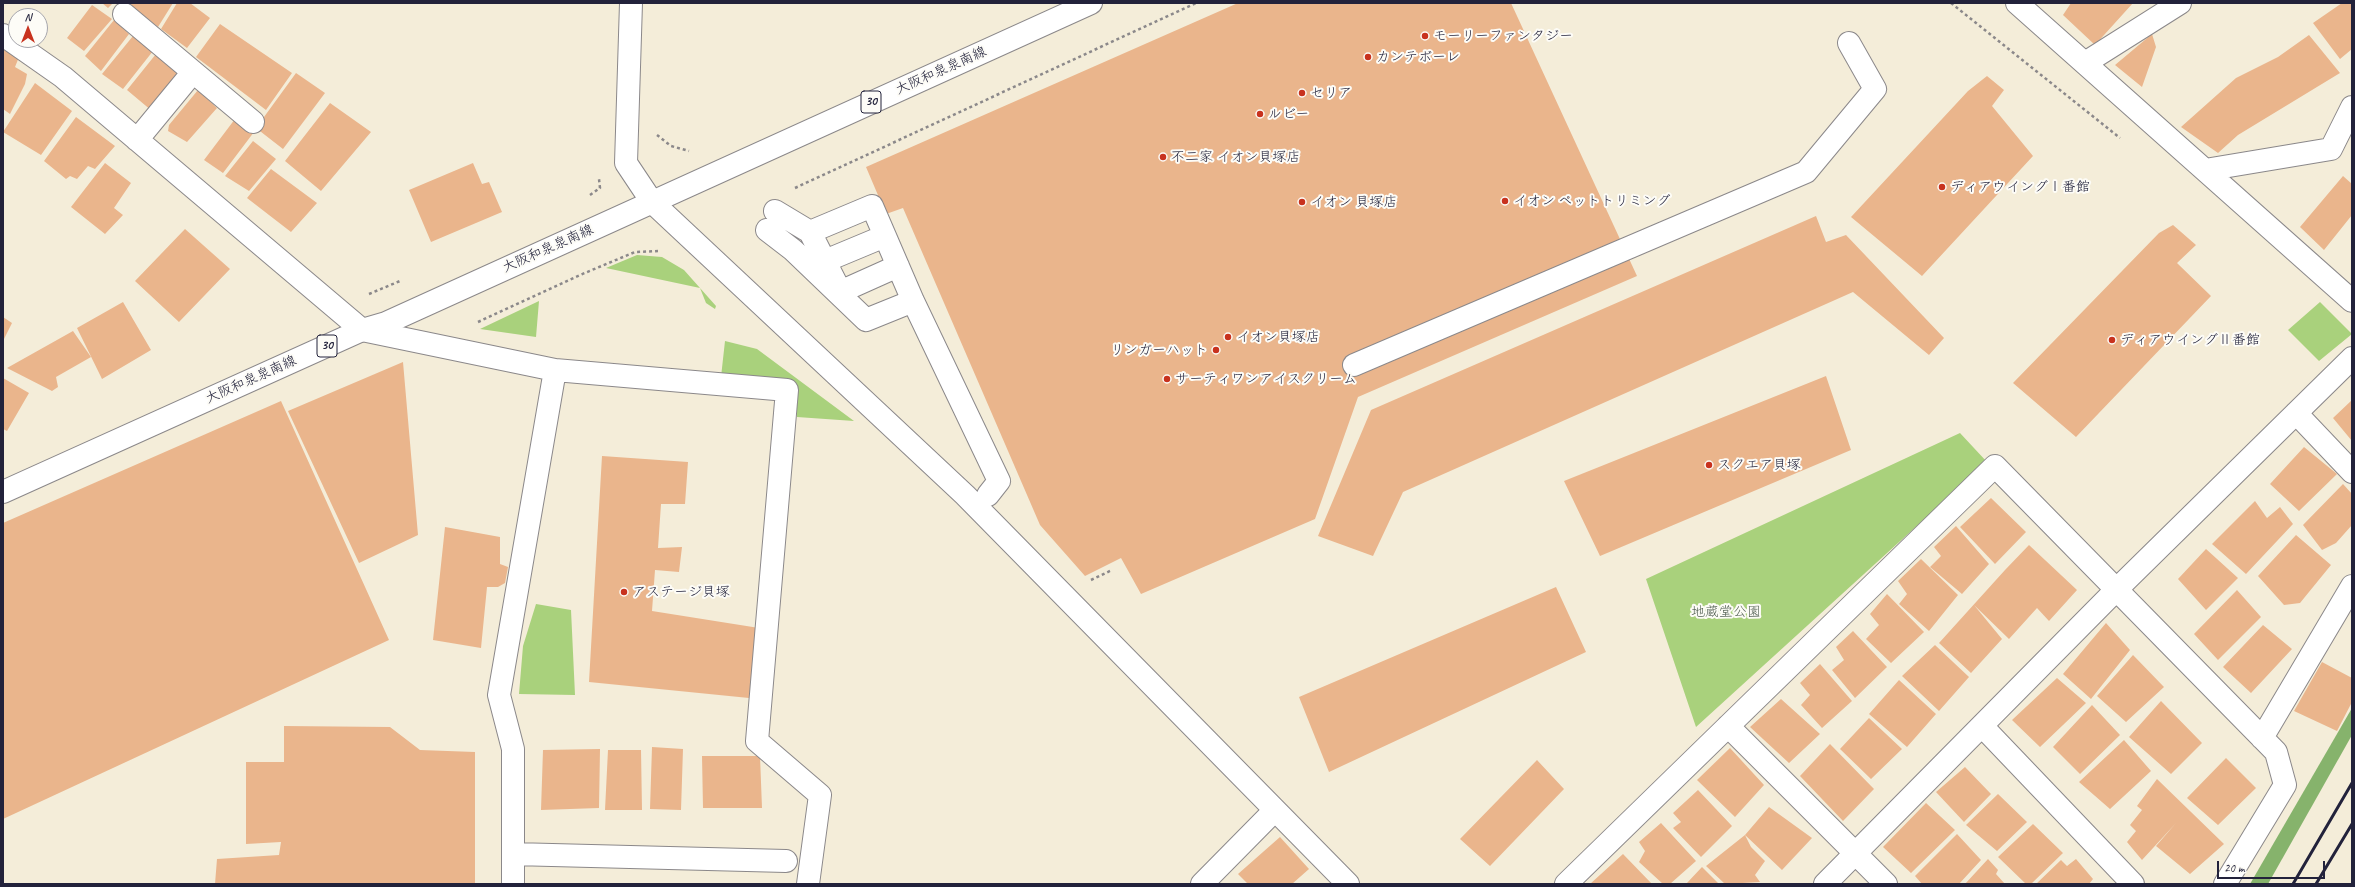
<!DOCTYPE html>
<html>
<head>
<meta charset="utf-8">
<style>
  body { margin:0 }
  #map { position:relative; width:2355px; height:887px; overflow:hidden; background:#f4edd9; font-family:Caveat,sans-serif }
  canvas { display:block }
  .frame { position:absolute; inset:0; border:4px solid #22223b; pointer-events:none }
  .north { position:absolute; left:8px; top:8px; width:40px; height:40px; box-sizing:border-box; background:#fdfcf7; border:1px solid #a5a5ac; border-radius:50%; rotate:0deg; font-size:11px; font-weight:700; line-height:16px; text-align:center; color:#22223b }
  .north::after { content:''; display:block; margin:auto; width:14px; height:18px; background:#c8321e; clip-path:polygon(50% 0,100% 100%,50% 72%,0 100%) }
  .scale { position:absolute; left:2217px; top:861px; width:108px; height:18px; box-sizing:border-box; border:2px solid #22223b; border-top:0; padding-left:5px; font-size:12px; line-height:14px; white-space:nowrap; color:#22223b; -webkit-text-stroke:3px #fdfcf7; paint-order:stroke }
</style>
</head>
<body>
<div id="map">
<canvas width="2355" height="887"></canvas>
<div class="frame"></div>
<div class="north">N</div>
<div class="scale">20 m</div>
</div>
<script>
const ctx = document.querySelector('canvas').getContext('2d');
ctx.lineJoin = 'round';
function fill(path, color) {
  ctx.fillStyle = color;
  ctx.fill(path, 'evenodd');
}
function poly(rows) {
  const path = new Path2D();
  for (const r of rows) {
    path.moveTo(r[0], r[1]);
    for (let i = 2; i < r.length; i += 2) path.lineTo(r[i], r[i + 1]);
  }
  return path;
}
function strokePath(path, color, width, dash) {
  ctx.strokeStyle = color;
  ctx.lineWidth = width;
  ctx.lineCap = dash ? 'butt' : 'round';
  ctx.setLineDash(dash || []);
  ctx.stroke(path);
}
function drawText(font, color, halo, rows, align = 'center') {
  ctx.font = font + ' Caveat,"Klee One",sans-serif';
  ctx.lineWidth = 4;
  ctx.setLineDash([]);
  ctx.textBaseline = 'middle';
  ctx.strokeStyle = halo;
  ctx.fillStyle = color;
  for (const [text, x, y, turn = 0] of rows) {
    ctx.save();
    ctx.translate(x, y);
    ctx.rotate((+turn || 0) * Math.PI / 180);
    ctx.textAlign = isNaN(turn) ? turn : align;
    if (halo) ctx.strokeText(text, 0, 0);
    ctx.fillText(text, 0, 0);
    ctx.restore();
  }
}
const green = poly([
  [637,255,662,257,684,270,716,306,715,309,706,303,700,288,606,268],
  [539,301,536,337,480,329],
  [2320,302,2352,334,2319,361,2288,330],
  [725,341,757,349,854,421,797,417,792,389,721,377],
  [1960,433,1987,462,1696,727,1646,579],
  [536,604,571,610,575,695,519,694,523,646]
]);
const forest = poly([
  [2352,708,2352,735,2268,884,2250,884]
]);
const building = poly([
  [102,3,113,3,108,8],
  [128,3,173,3,158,27],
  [177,3,190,3,210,18,187,48,161,29],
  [1238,3,1511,3,1637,276,1358,397,1315,519,1141,594,1121,558,1085,576,1040,525,903,208,886,214,866,167],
  [2071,3,2133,3,2095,45,2063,15],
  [2342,3,2352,3,2352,49,2340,59,2313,23],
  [92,5,112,19,84,51,67,38],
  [114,20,129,34,101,71,85,56],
  [220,24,292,73,266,110,196,57],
  [2152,34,2156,47,2142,87,2115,65],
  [2309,35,2340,73,2238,135,2218,153,2181,127,2236,78,2278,57],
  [133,36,153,51,123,89,102,74],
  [4,48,19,57,15,67,27,74,25,84,10,114,3,109],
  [156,54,183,74,152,111,127,90],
  [296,73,325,93,283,149,256,128],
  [1987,76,2004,90,1992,106,2033,156,1922,276,1851,217,1968,91],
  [35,83,72,111,41,155,3,132],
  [198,90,217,108,187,142,168,131,169,125],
  [330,103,371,132,321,191,285,161],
  [76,117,115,146,95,169,88,166,77,179,70,176,66,179,44,161],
  [235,119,254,132,223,173,204,160],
  [253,141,276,159,249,191,225,176],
  [105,163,131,183,114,208,123,215,105,234,71,207],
  [473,163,482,184,489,182,502,212,431,242,409,190],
  [271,169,317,203,291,232,247,198],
  [2343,176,2352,184,2352,215,2324,250,2300,227],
  [1816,216,1826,242,1846,235,1944,338,1929,355,1853,292,1403,492,1373,556,1318,536,1371,410],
  [2173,225,2196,245,2177,263,2211,296,2076,437,2013,383,2159,233],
  [185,229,230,269,179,322,135,281],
  [123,302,151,350,102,379,77,328],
  [3,317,12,323,3,341],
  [73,331,91,357,56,377,58,387,52,391,7,368],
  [403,362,418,535,359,563,288,411],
  [1826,376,1851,450,1600,556,1564,481],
  [3,378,29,393,7,431,3,429],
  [2352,400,2352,441,2333,418],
  [281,401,389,640,3,819,3,523],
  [2304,447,2337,474,2299,511,2270,484],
  [602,456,688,462,685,504,661,504,658,548,682,547,679,572,655,570,652,611,759,628,749,698,589,682],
  [2343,484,2352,494,2352,525,2336,543,2322,550,2303,525],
  [1991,498,2026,532,1995,564,1960,527],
  [2255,501,2267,518,2280,507,2293,524,2246,574,2212,544],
  [1956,526,1989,564,1962,594,1930,567,1941,556,1934,547],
  [445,527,500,537,500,564,508,567,505,583,498,587,487,587,481,648,433,640],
  [2296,535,2331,565,2300,603,2284,605,2258,576],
  [2029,545,2077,590,2049,621,2037,608,2009,639,1974,605,2002,639,1971,673,1939,643,2005,570],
  [2206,549,2238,578,2206,610,2178,579],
  [1921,559,1958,595,1929,631,1899,604,1907,594,1898,581],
  [1556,587,1586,652,1329,772,1299,697],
  [2237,590,2261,617,2218,660,2194,634],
  [1887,594,1924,632,1891,663,1866,639,1879,625,1870,614],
  [2106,623,2130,650,2091,699,2063,674],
  [2263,625,2292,649,2251,693,2223,667],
  [1853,631,1887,667,1855,698,1832,670,1844,660,1836,647],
  [1935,645,1969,677,1939,711,1902,676],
  [2133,655,2164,687,2126,722,2097,696],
  [2322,662,2352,678,2352,702,2337,731,2294,711],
  [1820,664,1852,701,1822,728,1801,705,1810,695,1800,683],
  [2057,678,2086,703,2040,747,2012,720],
  [1899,680,1936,714,1907,747,1869,714],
  [1781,699,1820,734,1789,763,1750,727],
  [2161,701,2202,743,2171,774,2129,737],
  [2092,705,2120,735,2080,774,2053,747],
  [1869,718,1902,749,1871,779,1840,749],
  [284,726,390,727,420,750,475,752,475,884,215,884,217,859,279,855,281,842,246,844,246,762,284,762],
  [2124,740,2151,771,2110,809,2079,782],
  [1830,744,1874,789,1843,821,1800,776],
  [652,747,683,749,681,810,650,809],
  [1730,748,1764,785,1735,817,1697,780],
  [600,749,599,808,541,810,543,750],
  [608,750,641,750,642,810,605,810],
  [702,756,760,756,762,808,703,808],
  [2226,758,2256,788,2218,825,2187,798],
  [1537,760,1564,789,1490,866,1460,839],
  [1965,767,1991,794,1964,822,1936,792],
  [2157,779,2224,844,2190,874,2156,846,2176,823,2142,860,2127,842,2136,831,2130,825,2142,810,2137,806],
  [1698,790,1732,826,1701,857,1673,828,1681,822,1673,813],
  [1998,794,2027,822,1997,851,1966,825],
  [1926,803,1955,830,1911,873,1883,847],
  [1769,807,1812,838,1782,870,1745,835],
  [1661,823,1696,861,1670,884,1663,884,1639,862,1645,851,1639,842],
  [2033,824,2063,853,2031,884,2026,884,1998,857],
  [1957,834,1981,860,1959,884,1922,884,1915,876],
  [1745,835,1751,847,1765,861,1755,875,1760,882,1725,884,1706,866],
  [1280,837,1309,869,1292,884,1248,884,1238,874],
  [1623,854,1652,884,1590,884],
  [1988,859,1998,870,1996,874,2005,884,1965,884],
  [2076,859,2093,879,2089,884,2036,884,2061,860,2067,866],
  [1702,867,1719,884,1686,884]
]);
const path = poly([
  [1951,3,2120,138],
  [657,135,671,146,689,151],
  [795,188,1196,3],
  [590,195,600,188,599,179],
  [369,294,400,281],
  [478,322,580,275,635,252,658,251],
  [1091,580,1112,570]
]);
const minor = poly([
  [631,3,626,163,652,202,965,495,1348,884],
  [2017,3,2352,301],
  [124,14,253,122],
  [3,35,63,77,362,330,555,370,499,695,513,749,513,884],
  [2085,63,2180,3],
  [137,140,193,72],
  [2205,170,2331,149,2352,107],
  [775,211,810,232,837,285],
  [767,230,793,250,866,320,913,301],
  [810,232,872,206,913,301,999,481,988,495],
  [825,261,885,236],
  [840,292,898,266],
  [1354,365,1806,172,1875,89,1849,43],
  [555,370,787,390,757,741,820,795,808,884],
  [2296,413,2352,472],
  [1728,726,1886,884],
  [1982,726,2133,884],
  [2262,738,2352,586],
  [513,854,786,861],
  [1202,884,1275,810],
  [1566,884,1995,466,2276,752,2285,785,2225,884],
  [1825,884,2117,589,2352,358]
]);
const major = poly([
  [3,492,362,330,386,323,1091,3]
]);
const rail = poly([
  [2293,884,2352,783],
  [2316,884,2352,824]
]);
const markers = [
  [1425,36,4,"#c8321e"],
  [1368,57,4,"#c8321e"],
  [1302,93,4,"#c8321e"],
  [1260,114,4,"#c8321e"],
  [1163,157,4,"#c8321e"],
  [1942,187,4,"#c8321e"],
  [1505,201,4,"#c8321e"],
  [1302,202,4,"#c8321e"],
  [1228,337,4,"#c8321e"],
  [2112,340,4,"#c8321e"],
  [1216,350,4,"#c8321e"],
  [1167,379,4,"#c8321e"],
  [1709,465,4,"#c8321e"],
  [624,592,4,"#c8321e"]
];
const shields = [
  [871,102,20],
  [327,346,20]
];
const shieldNames = [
  ["30",871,102],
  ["30",327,346]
];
const poiNames = [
  ["モーリーファンタジー",1433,36],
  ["カンテボーレ",1376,57],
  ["セリア",1310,93],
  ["ルビー",1268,114],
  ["不二家 イオン貝塚店",1171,157],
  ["ディアウイングⅠ番館",1950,187],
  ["イオン ペットトリミング",1513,201],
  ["イオン 貝塚店",1310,202],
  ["イオン貝塚店",1236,337],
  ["ディアウイングⅡ番館",2120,340],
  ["リンガーハット",1208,350,"right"],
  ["サーティワンアイスクリーム",1175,379],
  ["スクエア貝塚",1717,465],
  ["アステージ貝塚",632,592]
];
const streetNames = [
  ["大阪和泉泉南線",941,71,-24],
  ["大阪和泉泉南線",548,249,-24],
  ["大阪和泉泉南線",251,380,-24]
];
const parkNames = [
  ["地蔵堂公園",1726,612]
];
fill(green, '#a9d17c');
fill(forest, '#86b36c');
fill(building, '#eab58c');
strokePath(minor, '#8b888a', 24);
strokePath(major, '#8b888a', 24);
strokePath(path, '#8b888a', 2.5, [3, 3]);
strokePath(minor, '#fff', 22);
strokePath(major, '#fff', 22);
strokePath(rail, '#22223b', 3);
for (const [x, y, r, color] of markers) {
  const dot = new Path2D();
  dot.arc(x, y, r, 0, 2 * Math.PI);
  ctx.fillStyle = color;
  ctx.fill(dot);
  strokePath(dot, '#fdfcf7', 1.5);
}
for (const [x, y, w] of shields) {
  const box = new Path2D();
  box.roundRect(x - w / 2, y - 11, w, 22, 3);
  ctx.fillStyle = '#fdfcf7';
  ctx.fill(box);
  strokePath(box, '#22223b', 1);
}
drawText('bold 13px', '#22223b', null, shieldNames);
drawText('14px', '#22223b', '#fdfcf7', poiNames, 'left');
drawText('14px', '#22223b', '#fdfcf7', streetNames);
drawText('14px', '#515f52', '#fdfcf7', parkNames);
</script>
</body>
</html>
